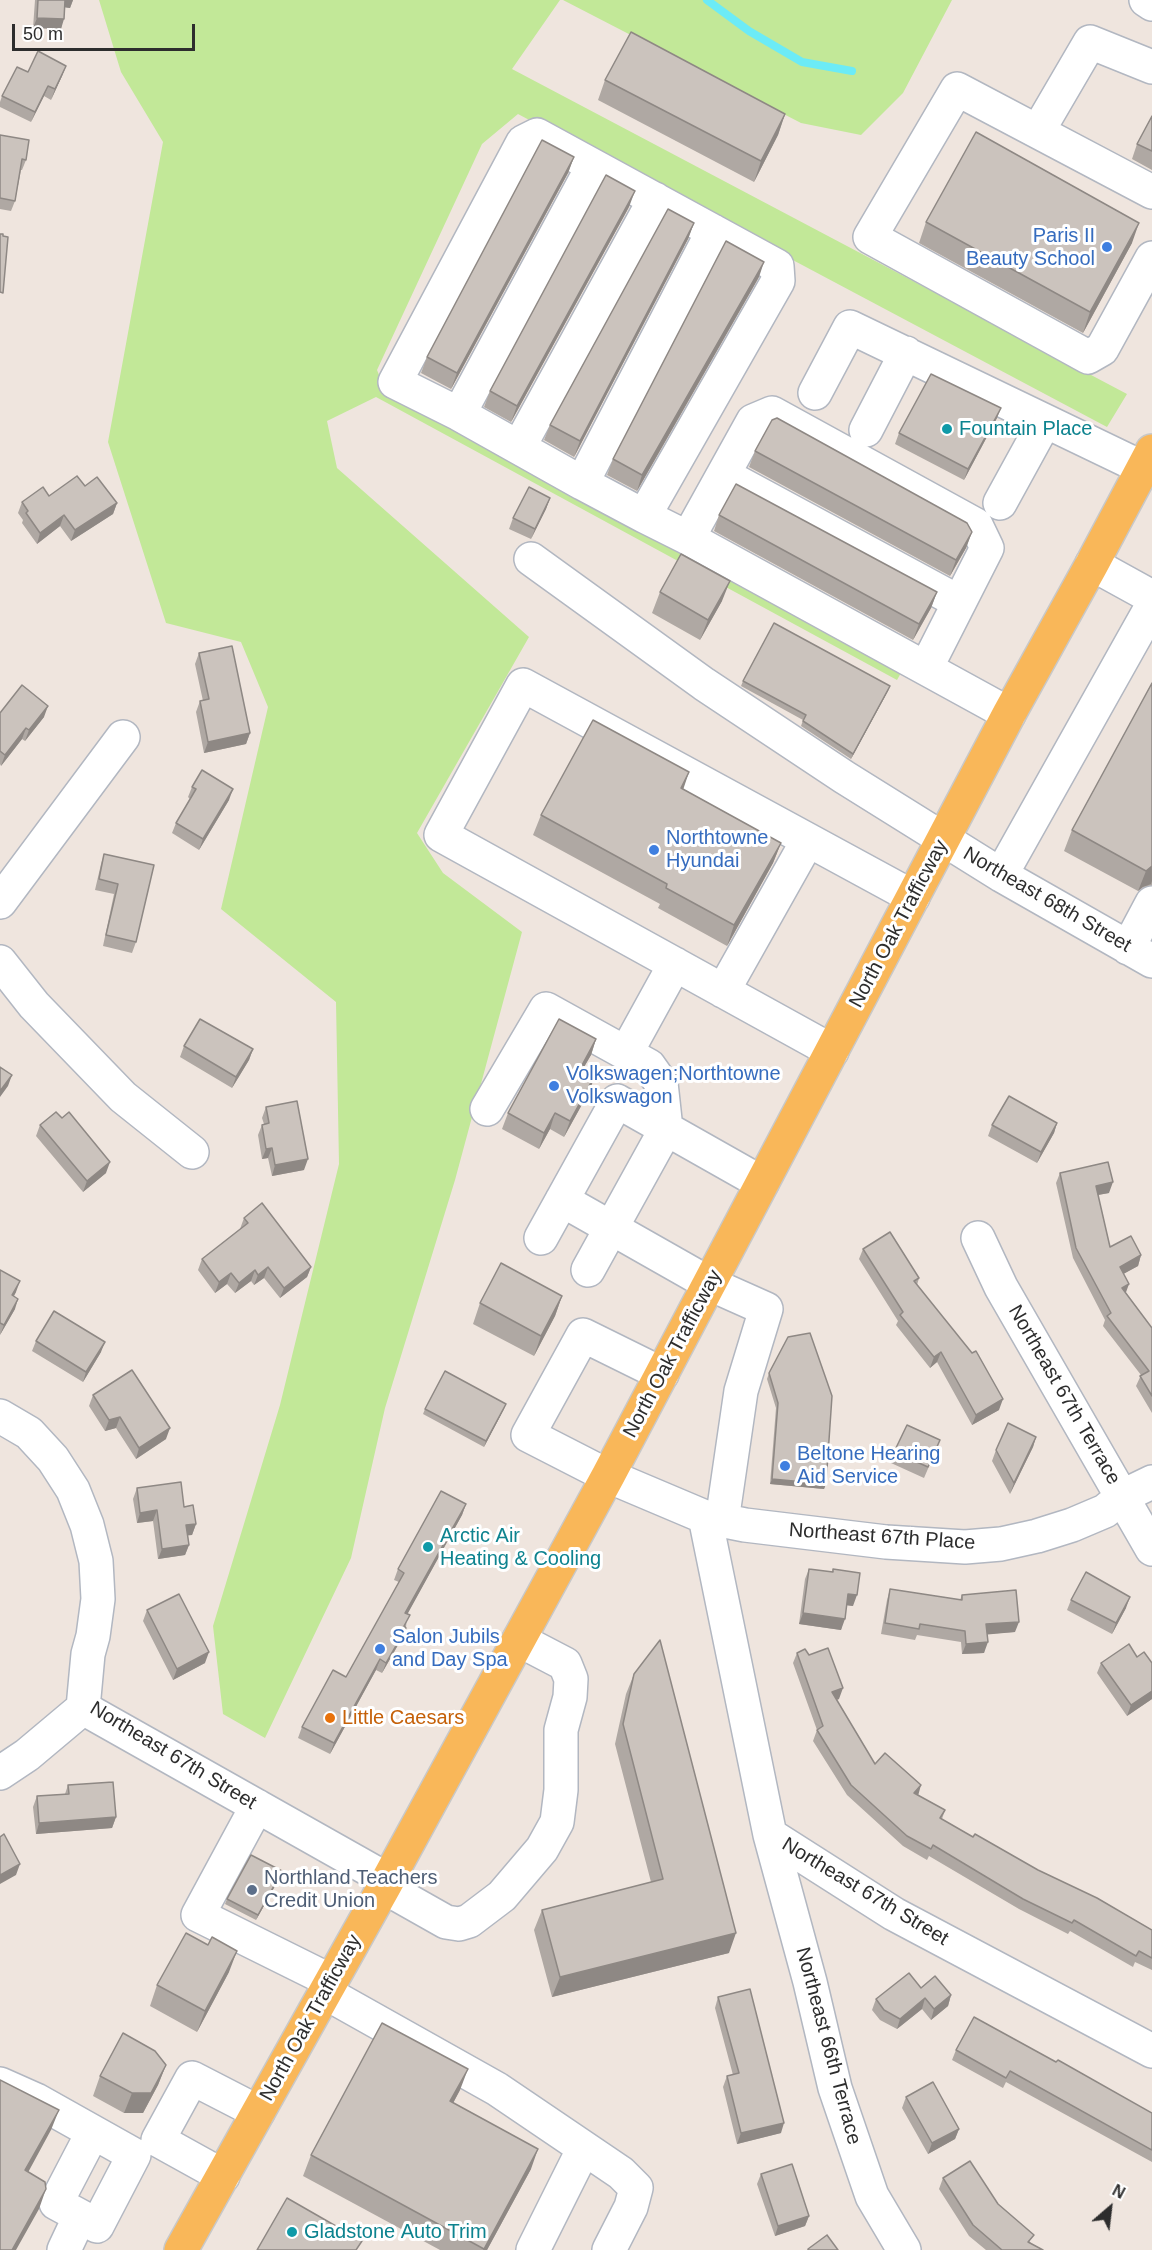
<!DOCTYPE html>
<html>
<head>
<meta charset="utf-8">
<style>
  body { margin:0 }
  #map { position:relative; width:1152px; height:2250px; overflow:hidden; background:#efe5de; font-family:Helvetica,sans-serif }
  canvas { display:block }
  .north { position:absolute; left:1080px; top:2178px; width:60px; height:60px; -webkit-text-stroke:4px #fff; paint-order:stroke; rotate:28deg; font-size:16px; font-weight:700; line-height:24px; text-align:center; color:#2d2d2d }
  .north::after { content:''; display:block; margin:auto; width:21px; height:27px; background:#2d2d2d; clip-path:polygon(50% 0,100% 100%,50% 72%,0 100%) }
  .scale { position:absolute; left:12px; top:24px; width:183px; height:27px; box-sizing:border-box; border:3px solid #2d2d2d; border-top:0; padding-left:8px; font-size:18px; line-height:21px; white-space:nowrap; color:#2d2d2d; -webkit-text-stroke:4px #fff; paint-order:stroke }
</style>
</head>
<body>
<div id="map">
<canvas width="1152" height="2250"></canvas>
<div class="north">N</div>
<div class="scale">50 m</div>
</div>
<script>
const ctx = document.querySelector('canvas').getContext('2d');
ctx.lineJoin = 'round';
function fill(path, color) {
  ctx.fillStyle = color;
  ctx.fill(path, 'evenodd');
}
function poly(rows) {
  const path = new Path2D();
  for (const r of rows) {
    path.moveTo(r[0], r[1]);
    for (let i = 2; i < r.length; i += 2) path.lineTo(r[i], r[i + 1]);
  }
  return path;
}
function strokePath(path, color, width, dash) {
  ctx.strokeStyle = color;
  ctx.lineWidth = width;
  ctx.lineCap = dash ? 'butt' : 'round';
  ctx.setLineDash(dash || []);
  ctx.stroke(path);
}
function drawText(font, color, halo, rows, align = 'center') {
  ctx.font = font + ' Helvetica,sans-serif';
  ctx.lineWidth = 6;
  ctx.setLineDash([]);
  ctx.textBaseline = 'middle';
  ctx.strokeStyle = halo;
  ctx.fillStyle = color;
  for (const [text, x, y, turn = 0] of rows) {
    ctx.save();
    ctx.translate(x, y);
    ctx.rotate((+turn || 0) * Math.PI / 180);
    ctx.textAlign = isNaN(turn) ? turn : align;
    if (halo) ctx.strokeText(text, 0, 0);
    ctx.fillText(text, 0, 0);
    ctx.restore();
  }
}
const green = poly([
  [99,0,560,0,512,69,1127,394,1107,427,518,114,482,144,377,370,384,387,906,664,897,680,376,397,327,421,337,468,529,637,417,833,443,873,522,932,455,1180,385,1408,351,1558,265,1738,223,1714,213,1626,280,1405,339,1164,336,1002,221,909,268,707,241,642,166,623,108,442,163,142,121,72],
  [563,0,952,0,903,93,861,135,801,123]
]);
const stream = poly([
  [707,0,749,31,802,62,852,71]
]);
const minor = poly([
  [1146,0,1152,4],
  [1038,131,1090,42,1152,67],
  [1152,192,957,89,870,237,1088,357,1102,349,1152,258],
  [815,393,850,327,1143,468],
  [459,414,593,166],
  [866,430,906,353],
  [519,447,655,199],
  [724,475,959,602],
  [582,483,713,231],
  [1000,503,1045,421],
  [644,516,778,281,777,266,537,135,523,142,395,382,459,414,582,483,644,516,688,538,1009,714],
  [688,538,753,421,772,413,976,525,987,548,926,668],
  [531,559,704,684,844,777,1001,875,1152,961],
  [1092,564,1152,597],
  [1001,875,1152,606],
  [0,902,123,737],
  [1128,948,1152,903],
  [0,962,34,1005,123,1097,192,1152],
  [723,991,808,840],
  [832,1051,441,835,523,685,913,897],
  [626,1053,675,964],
  [487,1109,546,1009,649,1066,661,1083,666,1129,588,1270],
  [562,1200,710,1284,766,1309,741,1391,722,1521],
  [541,1238,617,1101,762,1183],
  [978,1238,1001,1287,1152,1549],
  [662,1374,583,1335,528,1435,608,1476,705,1517,745,1525,886,1542,965,1547,1001,1544,1037,1536,1072,1525,1105,1511,1123,1496,1152,1482],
  [0,1416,29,1433,53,1459,73,1490,87,1525,96,1561,98,1599,93,1636,88,1654,83,1708],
  [705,1517,770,1835,810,1982,835,2088,872,2196,904,2250],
  [83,1708,388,1880],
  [0,1773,27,1755,83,1708],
  [257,1806,198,1915,331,1981],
  [770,1835,894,1914,1152,2051],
  [384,1887,446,1922,459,1924,469,1921,502,1896,542,1849,557,1822,561,1790,561,1730,570,1697,571,1679,565,1664,519,1640],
  [326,1993,497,2089,621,2173,636,2188,631,2207,609,2250],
  [0,2084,36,2100,93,2132,56,2203,80,2216,64,2250],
  [223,2176,158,2140,192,2078,258,2112],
  [80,2216,97,2226,134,2155,93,2132],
  [533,2250,584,2148]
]);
const major = poly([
  [181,2250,384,1887,608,1476,1009,714,1092,564,1152,451]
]);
const wall = poly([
  [35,0,73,0,70,8,65,7,61,29,33,28],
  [66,66,62,76,51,100,44,96,31,122,0,107,0,102,2,96,28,72],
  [605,80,785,114,778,135,754,182,598,100],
  [1152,116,1152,170,1132,159,1137,144],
  [0,135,26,160,22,170,21,170,15,201,11,211,0,209],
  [574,157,568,173,451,389,421,373,427,357],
  [629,207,511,422,484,407,490,391],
  [926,222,1132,243,1083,333,919,243],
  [694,223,688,239,574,457,544,440,550,425],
  [759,277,637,491,607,475,613,459],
  [997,418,964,480,895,444,899,433],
  [755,451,972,532,966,548,950,576,749,467],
  [85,486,117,503,113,514,71,541,60,526,37,544,22,523,23,520,18,513,22,502],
  [550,498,546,509,531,539,509,529,513,518],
  [719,515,937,592,931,608,913,640,714,531],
  [660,592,722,601,700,640,652,613],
  [199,653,250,733,246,744,204,753,196,712,200,701,203,701,195,664],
  [743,681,890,686,888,691,851,759,801,726,803,720,741,686],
  [1152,683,1152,885,1143,887,1138,891,1064,851,1072,830],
  [0,713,44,717,25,741,22,739,1,766,0,764],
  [192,787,229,800,199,850,172,833,176,823,190,799,188,797],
  [683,789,781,843,773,863,727,946,658,908,660,904,533,835,541,815],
  [104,854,154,865,136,942,132,953,103,946,114,894,95,890,101,864],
  [596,1039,591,1055,583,1068,590,1090,564,1137,550,1129,539,1149,502,1129,508,1113],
  [184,1046,253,1049,249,1060,232,1088,180,1057],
  [266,1107,304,1170,272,1176,268,1158,262,1159,258,1135,262,1125,264,1124,262,1118],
  [62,1118,106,1173,83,1192,36,1136,40,1125],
  [1057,1123,1054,1133,1037,1163,988,1136,992,1125],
  [1060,1173,1109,1193,1098,1195,1110,1247,1141,1255,1138,1266,1123,1274,1126,1293,1152,1328,1152,1413,1136,1386,1141,1375,1103,1326,1105,1320,1073,1258,1056,1183],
  [244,1218,311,1267,307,1277,280,1298,264,1278,254,1285,251,1281,235,1293,227,1284,215,1293,198,1270,202,1259,240,1229],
  [863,1249,919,1278,917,1285,999,1410,972,1425,937,1362,930,1368,896,1325,898,1321,859,1259],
  [0,1270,16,1292,14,1296,15,1309,0,1335],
  [562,1296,555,1316,534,1356,473,1324,480,1303],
  [36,1341,101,1352,83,1382,32,1351],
  [769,1373,826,1484,824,1489,770,1484,776,1408,767,1379],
  [93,1395,166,1439,136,1459,116,1428,105,1431,89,1406],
  [425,1409,504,1409,484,1447,423,1414],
  [1036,1437,1033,1447,1010,1494,992,1461,996,1450],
  [936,1450,924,1478,891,1463,894,1452],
  [137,1488,184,1507,196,1524,192,1535,188,1535,189,1545,185,1555,158,1559,153,1521,137,1523,133,1499],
  [466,1504,462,1515,407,1614,406,1628,402,1638,382,1673,376,1670,330,1754,298,1738,302,1727,346,1677,399,1582,394,1580,398,1569],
  [809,1569,832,1572,833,1569,853,1606,847,1605,841,1630,799,1624,805,1579],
  [890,1589,960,1600,962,1595,1015,1632,987,1634,984,1653,962,1654,961,1642,917,1635,915,1640,881,1634,887,1600],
  [1071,1600,1126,1608,1112,1634,1067,1610],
  [147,1610,205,1663,173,1680,143,1621],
  [797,1653,839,1699,836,1700,875,1764,918,1795,945,1810,942,1819,973,1837,1152,1930,1152,1970,1135,1962,1133,1967,1070,1931,1068,1934,1019,1909,929,1856,927,1860,903,1846,847,1795,813,1741,817,1730,793,1663],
  [1137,1657,1152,1663,1152,1699,1127,1716,1097,1673,1101,1663],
  [634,1674,729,1953,552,1997,534,1930,542,1910,651,1882,615,1744,626,1694],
  [68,1785,116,1817,112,1828,36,1834,33,1807,37,1796,65,1794],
  [280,1877,256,1920,225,1904,227,1899],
  [229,1972,197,2032,150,2006,157,1985],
  [921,1988,951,1995,948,2006,931,2020,922,2009,897,2029,880,2020,872,2010,876,1999],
  [718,1997,781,2133,737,2144,723,2087,727,2076,733,2075,715,2008],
  [956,2050,1056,2062,1152,2113,1152,2162,1006,2082,1003,2088,952,2060],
  [166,2065,158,2085,143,2113,124,2113,93,2096,100,2076],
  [460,2090,453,2103,531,2169,487,2250,440,2250,303,2176,311,2155],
  [906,2097,959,2129,955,2139,928,2154,902,2108],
  [761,2174,809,2216,805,2226,775,2236,757,2184],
  [943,2178,998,2204,1031,2243,1043,2250,986,2250,969,2236,939,2189]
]);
const shadedWall = poly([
  [64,0,73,0,70,8,62,7],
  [37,18,64,19,61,29,33,28],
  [66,66,62,76,51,100,55,89],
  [48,86,44,96,31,122,35,112],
  [785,114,778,135,754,182,761,161],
  [574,157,568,173,451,389,457,373],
  [635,191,629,207,511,422,517,406],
  [694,223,688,239,574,457,580,441],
  [1139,223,1132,243,1083,333,1090,312],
  [764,262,759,277,637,491,642,475],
  [1001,408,997,418,964,480,968,469],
  [550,498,546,509,531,539,535,529],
  [117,503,113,514,71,541,75,530],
  [64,515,60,526,37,544,40,533],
  [972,532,966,548,950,576,956,560],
  [730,581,722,601,700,640,708,620],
  [937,592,931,608,913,640,919,624],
  [890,686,888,691,851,759,853,754],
  [48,706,44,717,25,741,29,730],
  [26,728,22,739,1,766,5,755],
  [250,733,246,744,204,753,208,742],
  [689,772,682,793,681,788],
  [233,789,229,800,199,850,203,839],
  [781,843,773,863,727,946,734,925],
  [1150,866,1152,866,1152,881,1151,884,1143,887,1138,891,1146,871],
  [596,1039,591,1055,575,1083,581,1067],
  [253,1049,249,1060,232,1088,236,1077],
  [12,1075,8,1086,0,1097,0,1091],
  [595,1075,590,1090,564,1137,570,1121],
  [555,1113,550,1129,539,1149,544,1133],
  [1057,1123,1054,1133,1037,1163,1041,1152],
  [272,1148,268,1158,262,1159,266,1149],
  [308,1159,304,1170,272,1176,275,1165],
  [110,1162,106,1173,83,1192,87,1181],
  [1113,1182,1109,1193,1092,1196,1096,1186],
  [1141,1255,1138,1266,1116,1278,1120,1267],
  [268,1267,264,1278,254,1285,258,1275],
  [311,1267,307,1277,280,1298,284,1288],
  [255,1270,251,1281,235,1293,239,1283],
  [231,1273,227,1284,215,1293,219,1282],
  [20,1281,16,1292,8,1306,12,1295],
  [1129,1284,1125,1295,1122,1288],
  [562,1296,555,1316,534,1356,541,1336],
  [18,1299,15,1309,0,1335,4,1325],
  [105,1342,101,1352,83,1382,86,1372],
  [941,1352,937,1362,930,1368,934,1357],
  [1003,1399,999,1410,972,1425,976,1415],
  [506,1404,504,1409,484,1447,486,1441],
  [120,1417,116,1428,105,1431,109,1420],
  [170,1428,166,1439,136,1459,139,1448],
  [1036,1437,1033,1447,1010,1494,1014,1483],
  [772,1479,826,1484,824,1489,770,1484],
  [466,1504,462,1515,402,1624,405,1613],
  [157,1510,153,1521,137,1523,140,1513],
  [196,1524,192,1535,183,1536,186,1525],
  [189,1545,185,1555,158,1559,162,1549],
  [848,1594,857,1595,853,1606,844,1605],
  [1130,1597,1126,1608,1112,1634,1116,1623],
  [803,1613,845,1619,841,1630,799,1624],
  [1019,1622,1015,1632,982,1635,986,1624],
  [406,1628,402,1638,382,1673,386,1663],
  [988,1642,984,1653,962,1654,966,1644],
  [209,1652,205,1663,173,1680,177,1669],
  [380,1659,376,1670,330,1754,334,1743],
  [843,1688,839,1699,828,1703,832,1692],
  [1152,1691,1152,1699,1127,1716,1131,1705],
  [921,1785,918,1796,914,1793],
  [116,1817,112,1828,36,1834,39,1823],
  [20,1864,16,1875,0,1884,0,1875],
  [282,1871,280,1877,256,1920,258,1915],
  [736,1933,729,1953,552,1997,560,1977],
  [237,1951,229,1972,197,2032,205,2011],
  [951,1995,948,2006,931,2020,934,2009],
  [925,1998,922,2009,897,2029,900,2019],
  [166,2065,158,2085,143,2113,124,2113,132,2093],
  [468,2069,460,2090,443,2122,450,2101],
  [59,2110,51,2130,18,2191,25,2170],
  [784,2123,781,2133,737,2144,741,2133],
  [959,2129,955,2139,928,2154,932,2143],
  [538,2149,531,2169,487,2250,483,2250],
  [46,2189,39,2209,16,2250,12,2250],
  [809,2216,805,2226,775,2236,778,2226]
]);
const building = poly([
  [38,0,65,0,64,19,37,18,38,0],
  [631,32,785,114,761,161,605,80,631,32],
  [38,51,66,66,55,89,48,86,35,112,2,96,17,67,28,72,38,51],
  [1152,116,1152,151,1137,144,1152,116],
  [976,132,1139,223,1090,312,926,222,976,132],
  [0,135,29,140,26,160,22,159,15,201,0,198,0,135],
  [542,140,574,157,457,373,427,357,542,140],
  [606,175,635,191,517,406,490,391,606,175],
  [668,209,694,223,580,441,550,425,668,209],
  [0,234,3,234,3,236,8,237,3,293,0,292,0,234],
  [726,241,764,262,642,475,613,459,726,241],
  [931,374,1001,408,968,469,899,433,931,374],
  [777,418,967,523,972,532,956,560,755,451,772,420,777,418],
  [77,476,85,486,97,477,117,503,75,530,64,515,40,533,26,513,28,511,22,502,43,487,49,496,77,476],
  [736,484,937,592,919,624,719,515,736,484],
  [529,487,550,498,535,529,513,518,529,487],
  [681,554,730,581,708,620,660,592,681,554],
  [774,623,890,686,853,754,803,721,806,715,743,681,774,623],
  [232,646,250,733,208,742,200,701,209,699,199,653,232,646],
  [1152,683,1152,866,1146,871,1072,830,1152,683],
  [22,685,48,706,29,730,26,728,5,755,0,751,0,713,22,685],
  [593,720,689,772,681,788,781,843,734,925,666,888,667,884,541,815,593,720],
  [202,770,233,789,203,839,176,823,196,789,192,787,202,770],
  [104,854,154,865,136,942,106,935,118,884,99,879,104,854],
  [200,1019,253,1049,236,1077,184,1046,200,1019],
  [559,1019,596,1039,581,1067,595,1075,570,1121,555,1113,544,1133,508,1113,559,1019],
  [0,1067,12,1075,0,1091,0,1067],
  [1009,1096,1057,1123,1041,1152,992,1125,1009,1096],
  [297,1101,308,1159,275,1165,272,1148,266,1149,262,1125,269,1123,266,1107,297,1101],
  [56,1112,62,1118,69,1112,110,1162,87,1181,40,1125,56,1112],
  [1108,1162,1113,1182,1096,1186,1110,1247,1131,1236,1141,1255,1120,1267,1129,1284,1122,1288,1152,1328,1152,1396,1140,1376,1149,1371,1107,1316,1111,1313,1076,1248,1060,1173,1108,1162],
  [262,1203,311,1267,284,1288,268,1267,258,1275,255,1270,239,1283,231,1273,219,1282,202,1259,248,1223,244,1218,262,1203],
  [890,1232,919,1278,914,1281,972,1353,976,1351,1003,1399,976,1415,941,1352,934,1357,900,1315,903,1312,863,1249,890,1232],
  [501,1263,562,1296,541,1336,480,1303,501,1263],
  [0,1270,20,1281,12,1295,18,1299,4,1325,0,1323,0,1270],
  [54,1311,105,1342,86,1372,36,1341,54,1311],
  [810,1333,832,1396,826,1484,772,1479,778,1403,769,1373,788,1337,810,1333],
  [132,1370,170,1428,139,1448,120,1417,109,1420,93,1395,132,1370],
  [445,1371,506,1404,486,1441,425,1409,445,1371],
  [1008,1423,1036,1437,1014,1483,996,1450,1008,1423],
  [907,1425,940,1440,928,1467,894,1452,907,1425],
  [181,1482,184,1507,193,1505,196,1524,186,1525,189,1545,162,1549,157,1510,140,1513,137,1488,181,1482],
  [441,1491,466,1504,405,1613,410,1615,404,1626,406,1628,386,1663,380,1659,334,1743,302,1727,333,1670,346,1677,404,1573,398,1569,441,1491],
  [809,1569,833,1572,833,1569,860,1573,857,1595,848,1594,845,1619,803,1613,809,1569],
  [1086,1572,1130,1597,1116,1623,1071,1600,1086,1572],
  [890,1589,962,1600,962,1595,1016,1590,1019,1622,986,1624,988,1642,966,1644,965,1631,920,1624,919,1629,885,1623,890,1589],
  [179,1594,209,1652,177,1669,147,1610,179,1594],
  [660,1640,736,1933,560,1977,542,1910,663,1879,623,1724,634,1674,660,1640],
  [1129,1644,1137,1657,1144,1652,1152,1663,1152,1691,1131,1705,1101,1663,1129,1644],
  [828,1648,843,1688,832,1692,875,1764,885,1753,921,1785,914,1793,945,1810,940,1818,973,1837,975,1834,1038,1870,1097,1898,1152,1930,1152,1958,1139,1951,1136,1956,1074,1920,1072,1923,1023,1899,933,1845,931,1849,907,1836,851,1785,817,1730,823,1726,797,1653,805,1649,809,1655,828,1648],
  [113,1782,116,1817,39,1823,37,1796,69,1794,68,1785,113,1782],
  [4,1834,20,1864,0,1875,0,1837,4,1834],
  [251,1855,282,1871,258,1915,227,1899,251,1855],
  [186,1933,208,1945,212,1937,237,1951,205,2011,157,1985,186,1933],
  [909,1973,921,1988,935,1976,951,1995,934,2009,925,1998,900,2019,884,2010,876,1999,909,1973],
  [750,1989,784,2123,741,2133,727,2076,739,2073,718,1997,750,1989],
  [974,2017,1056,2062,1058,2060,1152,2113,1152,2150,1010,2071,1006,2078,956,2050,974,2017],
  [382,2023,468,2069,450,2101,538,2149,484,2249,311,2155,382,2023],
  [123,2033,155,2051,166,2065,151,2093,132,2093,100,2076,123,2033],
  [0,2080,59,2110,25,2170,45,2182,46,2189,12,2250,0,2250,0,2080],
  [933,2082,959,2129,932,2143,906,2097,933,2082],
  [970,2161,998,2204,1034,2235,1028,2242,1043,2250,1002,2250,973,2225,943,2178,970,2161],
  [792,2164,809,2216,778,2226,761,2174,792,2164],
  [287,2198,362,2241,356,2250,257,2250,287,2198],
  [827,2235,838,2250,808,2250,808,2249,827,2235]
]);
const markers = [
  [1107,247,6,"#3f7fe0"],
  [947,429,6,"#0f9aa8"],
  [654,850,6,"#3f7fe0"],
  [554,1086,6,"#3f7fe0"],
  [785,1466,6,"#3f7fe0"],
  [428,1547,6,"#0f9aa8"],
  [380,1649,6,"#3f7fe0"],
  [330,1718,6,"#e8710a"],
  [252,1890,6,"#5c6f8a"],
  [292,2232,6,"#0f9aa8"]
];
const shopNames = [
  ["Paris II",1095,236,"right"],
  ["Beauty School",1095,259,"right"],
  ["Northtowne",666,838],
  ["Hyundai",666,861],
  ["Volkswagen;Northtowne",566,1074],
  ["Volkswagon",566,1097],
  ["Beltone Hearing",797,1454],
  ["Aid Service",797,1477],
  ["Salon Jubils",392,1637],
  ["and Day Spa",392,1660]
];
const cultureNames = [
  ["Fountain Place",959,429],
  ["Arctic Air",440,1536],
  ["Heating & Cooling",440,1559],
  ["Gladstone Auto Trim",304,2232]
];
const streetNames = [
  ["Northeast 68th Street",1047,900,30],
  ["North Oak Trafficway",899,924,-62],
  ["North Oak Trafficway",673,1354,-62],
  ["Northeast 67th Terrace",1064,1395,60],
  ["Northeast 67th Place",882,1537,4],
  ["Northeast 67th Street",173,1756,31],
  ["Northeast 67th Street",865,1892,31],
  ["North Oak Trafficway",311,2018,-61],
  ["Northeast 66th Terrace",828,2046,75]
];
const foodNames = [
  ["Little Caesars",342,1718]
];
const serviceNames = [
  ["Northland Teachers",264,1878],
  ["Credit Union",264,1901]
];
fill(green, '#c2e898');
strokePath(stream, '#6cebf6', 8);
strokePath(minor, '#b2b7c1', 36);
strokePath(major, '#c8c8c8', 36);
strokePath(minor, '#fff', 33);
strokePath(major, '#f9b759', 33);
fill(wall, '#afa8a3');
fill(shadedWall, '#8e8884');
fill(building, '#cbc3bd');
strokePath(building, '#8e8884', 1.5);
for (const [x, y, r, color] of markers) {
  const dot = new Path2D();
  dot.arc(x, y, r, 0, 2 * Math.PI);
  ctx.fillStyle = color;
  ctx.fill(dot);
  strokePath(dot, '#fff', 2);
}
drawText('20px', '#366cbe', '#fff', shopNames, 'left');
drawText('20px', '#0d838f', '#fff', cultureNames, 'left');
drawText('20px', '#2d2d2d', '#fff', streetNames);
drawText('20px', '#c56008', '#fff', foodNames, 'left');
drawText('20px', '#4e5e75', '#fff', serviceNames, 'left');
</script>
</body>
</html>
